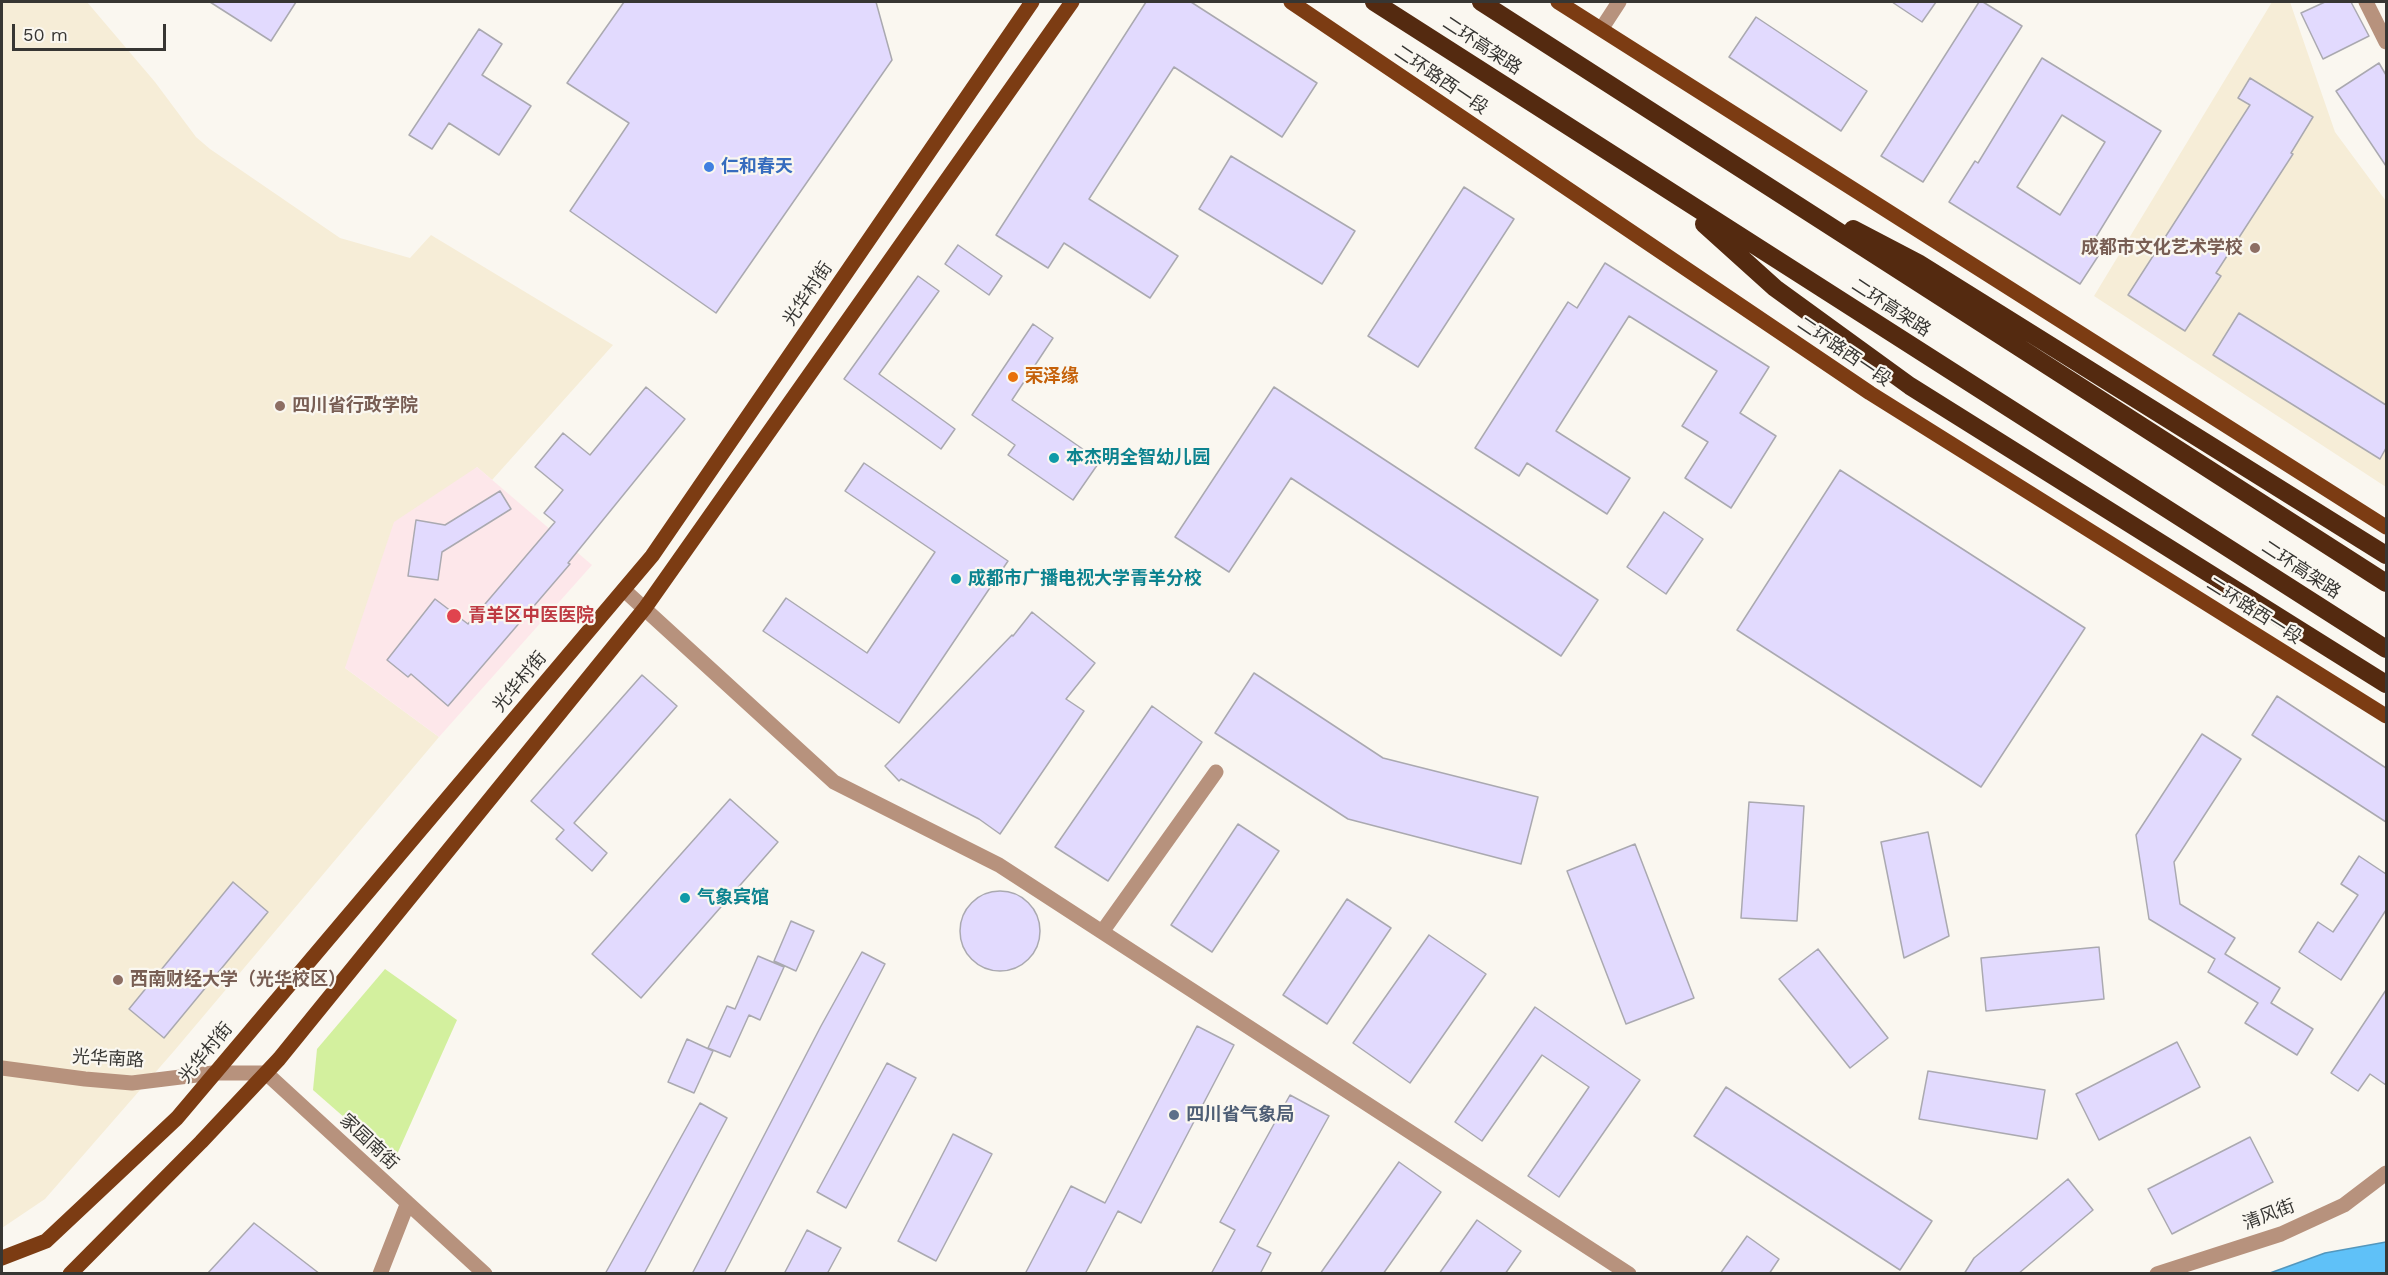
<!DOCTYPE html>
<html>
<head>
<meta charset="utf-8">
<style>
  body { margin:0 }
  #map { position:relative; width:2388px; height:1275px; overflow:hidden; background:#faf7f0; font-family:"Work Sans",sans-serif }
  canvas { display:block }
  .frame { position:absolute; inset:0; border:3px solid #373633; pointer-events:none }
  .scale { position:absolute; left:12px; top:24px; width:154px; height:27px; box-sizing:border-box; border:3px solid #373633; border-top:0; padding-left:8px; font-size:18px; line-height:21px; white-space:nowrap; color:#373633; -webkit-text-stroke:4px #faf7f0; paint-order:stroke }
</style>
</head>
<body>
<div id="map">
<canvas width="2388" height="1275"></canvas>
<div class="frame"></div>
<div class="scale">50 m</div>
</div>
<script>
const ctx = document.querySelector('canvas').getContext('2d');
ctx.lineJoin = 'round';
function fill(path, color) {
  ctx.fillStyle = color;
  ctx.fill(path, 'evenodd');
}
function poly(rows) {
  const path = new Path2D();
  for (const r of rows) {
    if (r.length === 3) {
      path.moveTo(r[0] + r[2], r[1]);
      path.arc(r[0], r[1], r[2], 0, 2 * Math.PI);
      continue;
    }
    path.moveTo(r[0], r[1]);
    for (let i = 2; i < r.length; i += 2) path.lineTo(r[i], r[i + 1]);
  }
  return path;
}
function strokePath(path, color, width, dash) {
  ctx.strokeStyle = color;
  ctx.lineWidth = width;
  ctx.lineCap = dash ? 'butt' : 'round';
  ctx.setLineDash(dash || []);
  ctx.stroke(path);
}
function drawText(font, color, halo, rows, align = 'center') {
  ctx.font = font + ' "Work Sans","Noto Sans SC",sans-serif';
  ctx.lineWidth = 4.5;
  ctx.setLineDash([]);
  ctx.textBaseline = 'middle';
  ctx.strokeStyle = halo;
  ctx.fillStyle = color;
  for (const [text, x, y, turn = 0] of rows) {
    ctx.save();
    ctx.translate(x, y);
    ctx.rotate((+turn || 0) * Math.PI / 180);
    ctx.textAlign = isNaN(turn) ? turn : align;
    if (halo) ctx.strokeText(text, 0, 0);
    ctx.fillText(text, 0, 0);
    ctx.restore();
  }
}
const education = poly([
  [2,2,87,2,155,82,196,137,210,149,340,238,410,258,431,235,613,345,492,480,477,467,345,668,439,737,174,1051,45,1199,2,1228],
  [2272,2,2290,2,2335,132,2386,201,2386,487,2094,296]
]);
const medical = poly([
  [477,467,592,565,439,737,345,668,394,522]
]);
const green = poly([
  [385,969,457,1020,394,1161,313,1090,317,1049]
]);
const water = poly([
  [2386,1242,2386,1273,2270,1273,2325,1253,2386,1242]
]);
const building = poly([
  [210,2,296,2,271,41,210,2],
  [624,2,876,2,892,60,716,313,570,211,629,123,567,83,624,2],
  [1146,2,1191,2,1317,83,1282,137,1174,67,1089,199,1178,256,1150,298,1064,243,1048,268,996,235,1146,2],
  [1892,2,1936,2,1922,22,1892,2],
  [1979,2,1983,2,2022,26,1923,182,1881,156,1979,2],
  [2325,2,2351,2,2369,36,2323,59,2301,13,2325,2],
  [1756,17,1867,91,1841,131,1729,57,1756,17],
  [479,29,502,44,482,75,531,106,499,155,449,123,432,149,409,135,479,29],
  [2042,58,2161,131,2096,237,2106,244,2080,284,1949,202,1975,161,1978,163,2042,58],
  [2062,115,2105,142,2060,215,2017,187,2062,115],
  [2379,63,2386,75,2386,166,2336,91,2379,63],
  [2250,78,2313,117,2291,153,2293,154,2216,273,2221,276,2185,331,2128,295,2250,105,2238,98,2250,78],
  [1231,156,1355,231,1322,284,1199,209,1231,156],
  [1464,187,1514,219,1418,367,1368,336,1464,187],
  [958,245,1002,276,989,295,945,264,958,245],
  [1605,263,1769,367,1740,413,1776,436,1731,508,1685,478,1708,442,1682,426,1717,371,1629,316,1556,431,1630,478,1607,514,1527,463,1519,476,1475,448,1568,302,1577,308,1605,263],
  [918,276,939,291,879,374,955,429,941,449,844,379,918,276],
  [2239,313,2386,405,2386,448,2380,459,2213,355,2239,313],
  [1033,324,1053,338,1012,400,1100,461,1073,500,1008,455,1015,445,972,415,1033,324],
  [646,387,685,419,568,563,570,564,448,706,411,674,408,677,387,660,435,599,468,624,555,522,544,513,563,490,535,467,563,433,590,455,646,387],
  [1274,387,1598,600,1561,656,1291,478,1229,572,1175,537,1274,387],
  [864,463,1008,561,899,723,763,631,786,598,867,653,935,552,845,491,864,463],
  [1840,470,2085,628,1981,787,1737,630,1840,470],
  [500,491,511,509,442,552,438,580,408,576,416,520,445,525,500,491],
  [1664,512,1703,539,1666,594,1627,567,1664,512],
  [1032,612,1095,663,1066,699,1084,711,1000,834,979,819,901,779,899,781,885,766,1012,635,1013,636,1032,612],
  [1254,673,1383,758,1538,797,1521,864,1348,819,1215,733,1254,673],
  [642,675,677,706,574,823,607,853,592,871,556,839,564,830,531,801,642,675],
  [2277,696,2386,768,2386,822,2252,735,2277,696],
  [1152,706,1202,742,1108,881,1055,847,1152,706],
  [2202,734,2241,759,2174,862,2180,904,2235,938,2225,954,2280,988,2271,1003,2313,1029,2297,1055,2245,1023,2258,1003,2208,972,2215,959,2149,919,2136,835,2202,734],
  [730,799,778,842,641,998,592,954,730,799],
  [1749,802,1804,806,1797,921,1741,918,1749,802],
  [1238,824,1279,851,1212,952,1171,925,1238,824],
  [1928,832,1949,936,1904,958,1881,842,1928,832],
  [1635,844,1694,998,1626,1024,1567,871,1635,844],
  [2359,856,2386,874,2386,910,2341,980,2299,952,2318,922,2333,932,2358,895,2341,884,2359,856],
  [233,882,268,912,164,1038,129,1009,233,882],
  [1000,931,40],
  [1347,899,1391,928,1327,1024,1283,995,1347,899],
  [791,921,814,931,796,971,774,961,791,921],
  [1429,935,1486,974,1410,1083,1353,1043,1429,935],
  [2099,947,2104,999,1986,1011,1981,958,2099,947],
  [1818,949,1888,1038,1850,1068,1779,979,1818,949],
  [862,952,885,964,724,1274,692,1274,821,1026,862,952],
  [758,956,784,967,760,1020,749,1015,730,1057,708,1048,727,1006,735,1009,758,956],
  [2386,990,2386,1085,2370,1074,2358,1091,2331,1073,2386,990],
  [1535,1007,1640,1080,1559,1197,1528,1176,1589,1087,1542,1055,1482,1141,1455,1122,1535,1007],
  [1197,1026,1234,1045,1141,1223,1118,1211,1085,1274,1025,1274,1071,1186,1105,1203,1197,1026],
  [687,1039,713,1051,694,1093,668,1082,687,1039],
  [2177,1042,2200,1087,2099,1140,2076,1094,2177,1042],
  [887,1063,916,1078,846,1208,817,1192,887,1063],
  [1928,1071,2045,1090,2037,1139,1919,1119,1928,1071],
  [1726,1087,1932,1221,1900,1270,1694,1136,1726,1087],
  [1290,1095,1329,1116,1257,1246,1271,1253,1260,1274,1211,1274,1235,1230,1220,1222,1290,1095],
  [700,1103,727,1118,644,1274,605,1274,700,1103],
  [953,1134,992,1154,936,1261,898,1241,953,1134],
  [2250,1137,2273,1182,2172,1234,2148,1189,2250,1137],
  [1399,1162,1441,1192,1383,1274,1320,1274,1399,1162],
  [2068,1179,2093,1210,2018,1274,1964,1274,1974,1258,2068,1179],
  [1477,1220,1521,1251,1505,1274,1439,1274,1477,1220],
  [254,1223,320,1274,207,1274,254,1223],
  [807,1230,841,1248,827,1274,784,1274,807,1230],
  [1747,1236,1779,1259,1769,1274,1720,1274,1747,1236]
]);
const minor = poly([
  [2366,2,2386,42],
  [1602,28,1619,2],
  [624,590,834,782,999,865,1629,1274],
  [1102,932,1216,772],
  [2,1068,85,1079,132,1083,213,1073,266,1073,485,1274],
  [380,1274,407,1205],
  [2157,1274,2281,1234,2344,1205,2386,1173]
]);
const major = poly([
  [1291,2,1870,393,2386,716],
  [1558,2,2386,527],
  [2,1258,46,1241,177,1118,652,556,1032,2],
  [70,1274,201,1142,279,1059,645,608,1072,2]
]);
const highway = poly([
  [1374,2,2386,649],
  [1481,2,2386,583],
  [1704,224,1775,288,1910,386,2386,684],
  [1853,229,1918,263,2386,555]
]);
const markers = [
  [709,167,6,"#3f7fe0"],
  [2255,248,6,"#8d6e63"],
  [1013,377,6,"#e8710a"],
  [280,406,6,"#8d6e63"],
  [1054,458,6,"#0f9aa8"],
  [956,579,6,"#0f9aa8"],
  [454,616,8,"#e0444e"],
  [685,898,6,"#0f9aa8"],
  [118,980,6,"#8d6e63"],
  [1174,1115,6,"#5c6f8a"]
];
const streetNames = [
  ["二环高架路",1482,46,33],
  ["二环路西一段",1441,80,34],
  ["光华村街",808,294,-56],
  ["二环高架路",1891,308,33],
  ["二环路西一段",1844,352,34],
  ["二环高架路",2301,570,33],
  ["二环路西一段",2254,611,32],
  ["光华村街",520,682,-50],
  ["光华村街",206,1053,-50],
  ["光华南路",108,1059,3],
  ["家园南街",369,1142,43],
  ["清风街",2269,1215,-21]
];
const shopNames = [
  ["仁和春天",721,167]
];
const educationNames = [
  ["成都市文化艺术学校",2243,248,"right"],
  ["四川省行政学院",292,406],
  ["西南财经大学（光华校区）",130,980]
];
const foodNames = [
  ["荣泽缘",1025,377]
];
const cultureNames = [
  ["本杰明全智幼儿园",1066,458],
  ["成都市广播电视大学青羊分校",968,579],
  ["气象宾馆",697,898]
];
const healthNames = [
  ["青羊区中医医院",468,616]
];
const serviceNames = [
  ["四川省气象局",1186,1115]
];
fill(education, '#f6edd7');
fill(medical, '#fde7ea');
fill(green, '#d3f09e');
fill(water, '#5fc1f8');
strokePath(water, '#5397bd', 1.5);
fill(building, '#e2dafe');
strokePath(building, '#aaa9b0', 1.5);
strokePath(minor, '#b7927d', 15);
strokePath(major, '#7c3c13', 15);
strokePath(highway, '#542a10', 18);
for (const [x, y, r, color] of markers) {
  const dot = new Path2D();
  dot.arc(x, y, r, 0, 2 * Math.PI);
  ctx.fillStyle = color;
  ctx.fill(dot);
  strokePath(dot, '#faf7f0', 2);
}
drawText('18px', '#373633', '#faf7f0', streetNames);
drawText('bold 18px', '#366cbe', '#faf7f0', shopNames, 'left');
drawText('bold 18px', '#785e54', '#faf7f0', educationNames, 'left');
drawText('bold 18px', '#c56008', '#faf7f0', foodNames, 'left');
drawText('bold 18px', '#0d838f', '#faf7f0', cultureNames, 'left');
drawText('bold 18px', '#be3a42', '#faf7f0', healthNames, 'left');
drawText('bold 18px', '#4e5e75', '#faf7f0', serviceNames, 'left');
</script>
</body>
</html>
